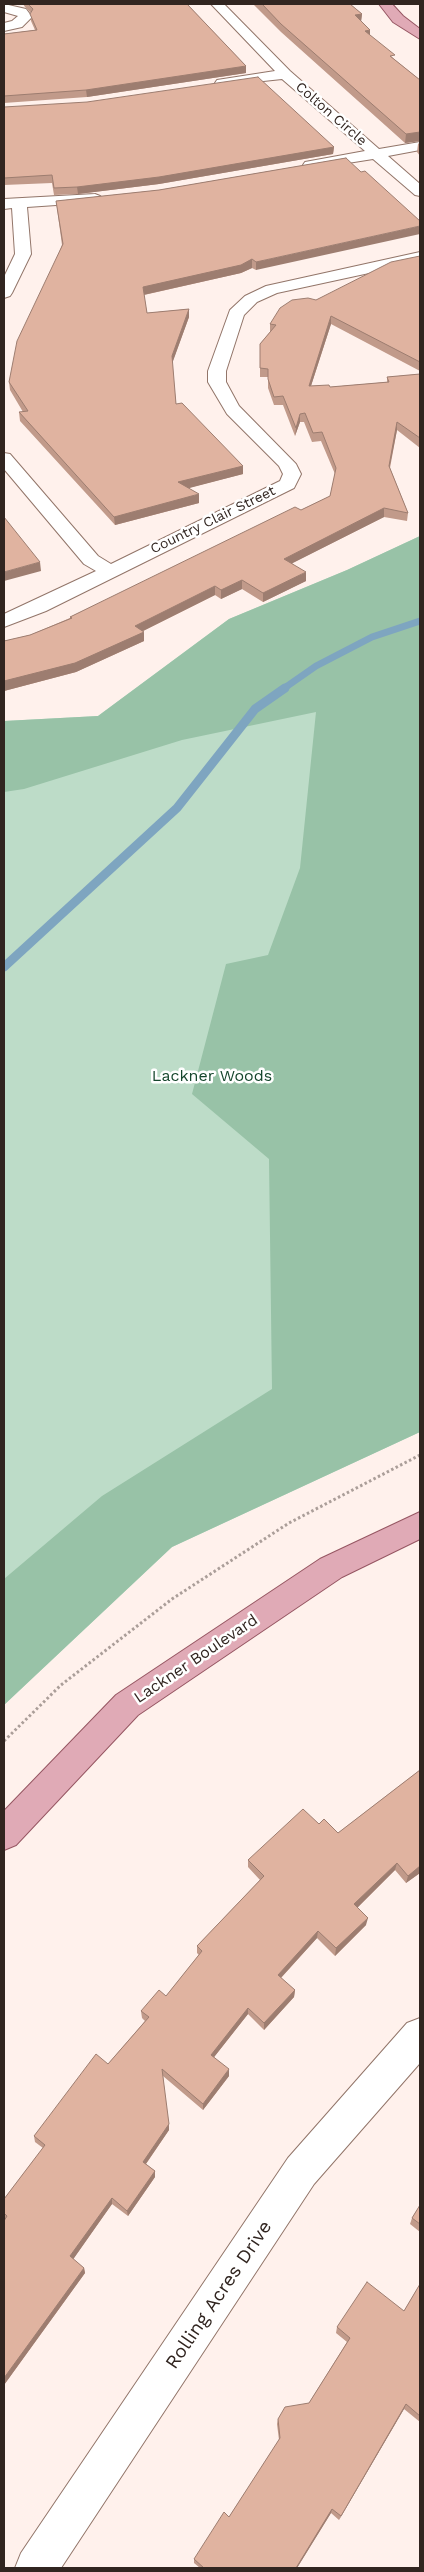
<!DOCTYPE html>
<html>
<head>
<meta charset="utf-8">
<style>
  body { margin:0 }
  #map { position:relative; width:424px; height:2572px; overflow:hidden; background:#fff1ec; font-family:"Work Sans",sans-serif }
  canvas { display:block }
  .frame { position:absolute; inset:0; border:5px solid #312520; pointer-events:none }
</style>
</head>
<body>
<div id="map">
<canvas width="424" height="2572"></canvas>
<div class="frame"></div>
</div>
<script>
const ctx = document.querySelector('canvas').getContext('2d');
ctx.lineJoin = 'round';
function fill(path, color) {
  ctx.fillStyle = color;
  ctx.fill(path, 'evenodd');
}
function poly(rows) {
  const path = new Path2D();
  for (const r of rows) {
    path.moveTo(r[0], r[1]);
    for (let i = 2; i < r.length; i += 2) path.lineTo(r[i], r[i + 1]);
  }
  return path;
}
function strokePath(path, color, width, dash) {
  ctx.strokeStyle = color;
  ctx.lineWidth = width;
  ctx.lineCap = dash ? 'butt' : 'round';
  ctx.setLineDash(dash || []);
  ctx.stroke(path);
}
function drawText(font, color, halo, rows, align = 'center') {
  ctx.font = font + ' "Work Sans",sans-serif';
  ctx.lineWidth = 5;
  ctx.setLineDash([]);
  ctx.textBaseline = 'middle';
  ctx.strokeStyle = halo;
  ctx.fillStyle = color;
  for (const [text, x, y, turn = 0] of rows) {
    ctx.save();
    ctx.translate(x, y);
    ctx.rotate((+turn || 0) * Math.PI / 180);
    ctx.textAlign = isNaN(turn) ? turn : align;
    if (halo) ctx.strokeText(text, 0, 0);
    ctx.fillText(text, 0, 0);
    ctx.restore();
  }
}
const green = poly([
  [420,536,420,1432,172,1547,4,1705,4,721,98,716,229,619,347,570]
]);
const forest = poly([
  [420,536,420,1432,172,1547,4,1705,4,1579,102,1496,272,1389,269,1159,192,1094,226,964,268,955,300,868,316,712,182,740,24,789,4,792,4,721,98,716,229,619,347,570]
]);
const streamFar1 = poly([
  [283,689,316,666,372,637,420,621]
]);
const stream = poly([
  [4,967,177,808,255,709,285,688]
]);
const path = poly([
  [4,1741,61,1685,172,1599,289,1523,420,1455]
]);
const minor = poly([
  [4,4,26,9,32,17,22,27,4,31,4,23,12,21,18,16,4,12,4,4],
  [211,4,224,4,290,71,379,149,420,142,420,150,388,156,420,184,420,196,415,195,373,159,310,169,305,168,303,165,305,162,365,151,282,79,217,86,215,83,217,80,275,71,211,4],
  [95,194,100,196,103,199,100,202,27,207,31,254,12,293,10,296,4,298,4,277,15,254,12,208,4,209,4,199,95,194],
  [420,252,420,262,277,293,257,302,244,315,226,371,226,382,239,406,296,464,301,474,294,488,46,611,4,627,4,614,96,571,84,564,4,469,4,453,10,454,98,556,111,564,280,481,283,474,279,466,227,414,208,382,208,371,230,310,245,296,266,286,420,252],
  [420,2018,420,2063,314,2184,61,2568,15,2568,21,2553,288,2158,407,2023,420,2018]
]);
const major = poly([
  [379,4,392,4,403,16,420,29,420,39,393,22,379,4],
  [420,1512,420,1539,342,1577,138,1715,16,1845,4,1850,4,1811,116,1695,320,1559,420,1512]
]);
const wall = poly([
  [23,4,187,4,246,66,246,73,87,97,4,103,4,104,4,34,35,30,31,21,31,13,25,7],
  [253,4,350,4,362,14,361,21,370,30,370,35,394,59,420,80,420,141,405,143,281,32],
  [4,107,334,147,333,154,159,184,78,194,54,195,52,183,4,185],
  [420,142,420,156,417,152,418,144],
  [346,158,256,270,252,268,241,273,144,295,147,313,189,309,189,317,172,363,176,404,243,466,243,474,188,488,199,503,115,525,20,421,19,412,23,412,10,390,9,382,62,245,56,201,159,190],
  [420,256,420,371,331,324,311,386,330,387,387,382,387,377,420,374,420,448,397,430,390,468,408,513,407,521,384,517,292,563,306,581,263,602,242,589,221,599,215,595,143,631,144,641,76,672,4,691,4,641,30,635,70,618,70,617,301,510,330,496,335,474,321,441,312,442,304,422,300,422,295,436,283,405,274,405,268,388,268,377,260,377,260,344,270,332,270,324,316,300],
  [420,1770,420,1873,406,1883,395,1870,357,1908,366,1925,335,1956,317,1938,281,1978,295,1990,294,1997,264,2030,248,2014,214,2057,229,2076,203,2110,163,2076,169,2130,146,2164,155,2171,155,2177,128,2216,112,2204,73,2259,84,2268,85,2273,4,2385,4,2221,5,2218,4,2217,4,2199,43,2148,35,2142,34,2136,108,2064,145,2021,142,2018,141,2011,166,1996,199,1955,197,1953,197,1946,260,1880,248,1867,248,1860,319,1824,338,1833],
  [420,2205,420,2232,410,2224,412,2218],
  [420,2284,420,2422,404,2409,339,2520,331,2513,297,2568,200,2568,194,2563,194,2559,229,2517,279,2440,277,2424,278,2419,309,2403,347,2342,336,2333,337,2327,404,2311]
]);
const shadedWall = poly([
  [362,14,361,22,355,15],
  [370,30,370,38,365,31],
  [246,66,246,73,87,97,86,90],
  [420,132,420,141,405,143,406,134],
  [334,147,333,154,159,184,78,194,77,187],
  [420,226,420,234,256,270,256,262],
  [252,259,252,268,241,273,143,295,143,287],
  [189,309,189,317,172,364,172,356],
  [331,316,331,324,308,395,309,386],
  [300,414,300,422,295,436,296,428],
  [397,422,397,430,388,475,389,466],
  [243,466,243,474,178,491,178,482],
  [199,494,199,503,115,525,114,517],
  [384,508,384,517,283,568,284,559],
  [40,562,41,571,4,581,4,572],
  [306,572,306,581,263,602,263,593],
  [242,580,242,589,221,599,221,590],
  [215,586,215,595,135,635,135,626],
  [144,632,144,641,76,672,4,691,4,681],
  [397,1863,395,1870,353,1912,354,1904],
  [420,1866,420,1873,406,1883,408,1876],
  [368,1918,366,1925,335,1956,336,1948],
  [318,1931,317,1938,277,1982,278,1975],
  [295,1990,294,1997,264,2030,264,2023],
  [248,2008,248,2014,211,2061,211,2055],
  [229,2069,229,2076,203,2110,203,2104],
  [169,2124,169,2130,143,2168,143,2162],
  [155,2171,155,2177,128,2216,127,2211],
  [112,2198,112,2204,72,2261,70,2256],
  [84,2268,85,2273,4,2385,4,2378],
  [406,2404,404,2409,339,2520,341,2516],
  [332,2509,331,2513,297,2568,296,2568]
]);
const building = poly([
  [28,4,187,4,246,66,86,90,4,96,4,34,37,30,30,14,33,9,28,4],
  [262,4,350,4,362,14,355,15,370,30,365,31,395,55,390,56,420,80,420,132,406,134,281,24,262,4],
  [258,77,334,147,159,177,77,187,54,188,52,175,4,178,4,107,87,102,258,77],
  [346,158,361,172,365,171,420,221,420,226,256,262,252,259,241,265,143,287,147,313,189,309,172,356,176,404,182,403,243,466,178,482,199,494,114,517,19,412,28,411,9,382,17,341,63,244,56,201,159,190,346,158],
  [420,256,420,362,331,316,309,386,329,385,330,387,389,382,387,377,420,374,420,438,397,422,389,466,408,513,384,508,284,559,306,572,263,593,242,580,221,590,215,586,135,626,144,632,75,663,4,681,4,641,30,635,72,618,70,617,295,507,301,510,330,496,336,468,322,432,313,433,305,413,300,414,296,428,283,396,274,397,268,379,268,369,260,368,260,344,276,325,270,324,280,308,292,300,308,298,316,300,391,262,420,256],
  [4,517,40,562,4,572,4,517],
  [420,1770,420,1866,408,1876,397,1863,354,1904,368,1918,336,1948,318,1931,278,1975,295,1990,264,2023,248,2008,211,2055,229,2069,203,2104,162,2069,169,2124,143,2162,155,2171,127,2211,112,2198,70,2256,84,2268,4,2378,4,2221,7,2216,4,2213,4,2199,45,2145,34,2136,96,2054,108,2064,149,2017,141,2011,159,1990,166,1996,202,1951,197,1946,264,1876,248,1860,303,1809,319,1824,324,1819,338,1833,420,1770],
  [420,2205,420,2224,412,2218,420,2205],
  [367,2282,404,2311,420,2284,420,2416,406,2404,341,2516,332,2509,296,2568,204,2568,194,2559,224,2512,229,2517,280,2438,278,2419,285,2407,309,2403,350,2338,337,2327,367,2282]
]);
const farStreetnames = [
  ["Colton Circle",331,114,41],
  ["Country Clair Street",213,520,-26]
];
const parkNames = [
  ["Lackner Woods",212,1076]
];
const streetNames = [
  ["Lackner Boulevard",196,1659,-34]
];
const nearStreetnames = [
  ["Rolling Acres Drive",219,2295,-56]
];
fill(green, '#bddcc8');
fill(forest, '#98c2a7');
strokePath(streamFar1, '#7ea5c0', 7);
strokePath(stream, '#7ea5c0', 9);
strokePath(minor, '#927569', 2);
strokePath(major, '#965662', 2);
strokePath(path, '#ab9e99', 3, [2.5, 2.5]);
fill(minor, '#fff');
fill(major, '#e0aab6');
fill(wall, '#c19a8a');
fill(shadedWall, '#9d7d70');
fill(building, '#e0b3a0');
strokePath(building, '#9d7d70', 1);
drawText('14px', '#312520', '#fff', farStreetnames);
drawText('16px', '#15462c', '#fff', parkNames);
drawText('16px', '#312520', '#fff', streetNames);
drawText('19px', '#312520', '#fff', nearStreetnames);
</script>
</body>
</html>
